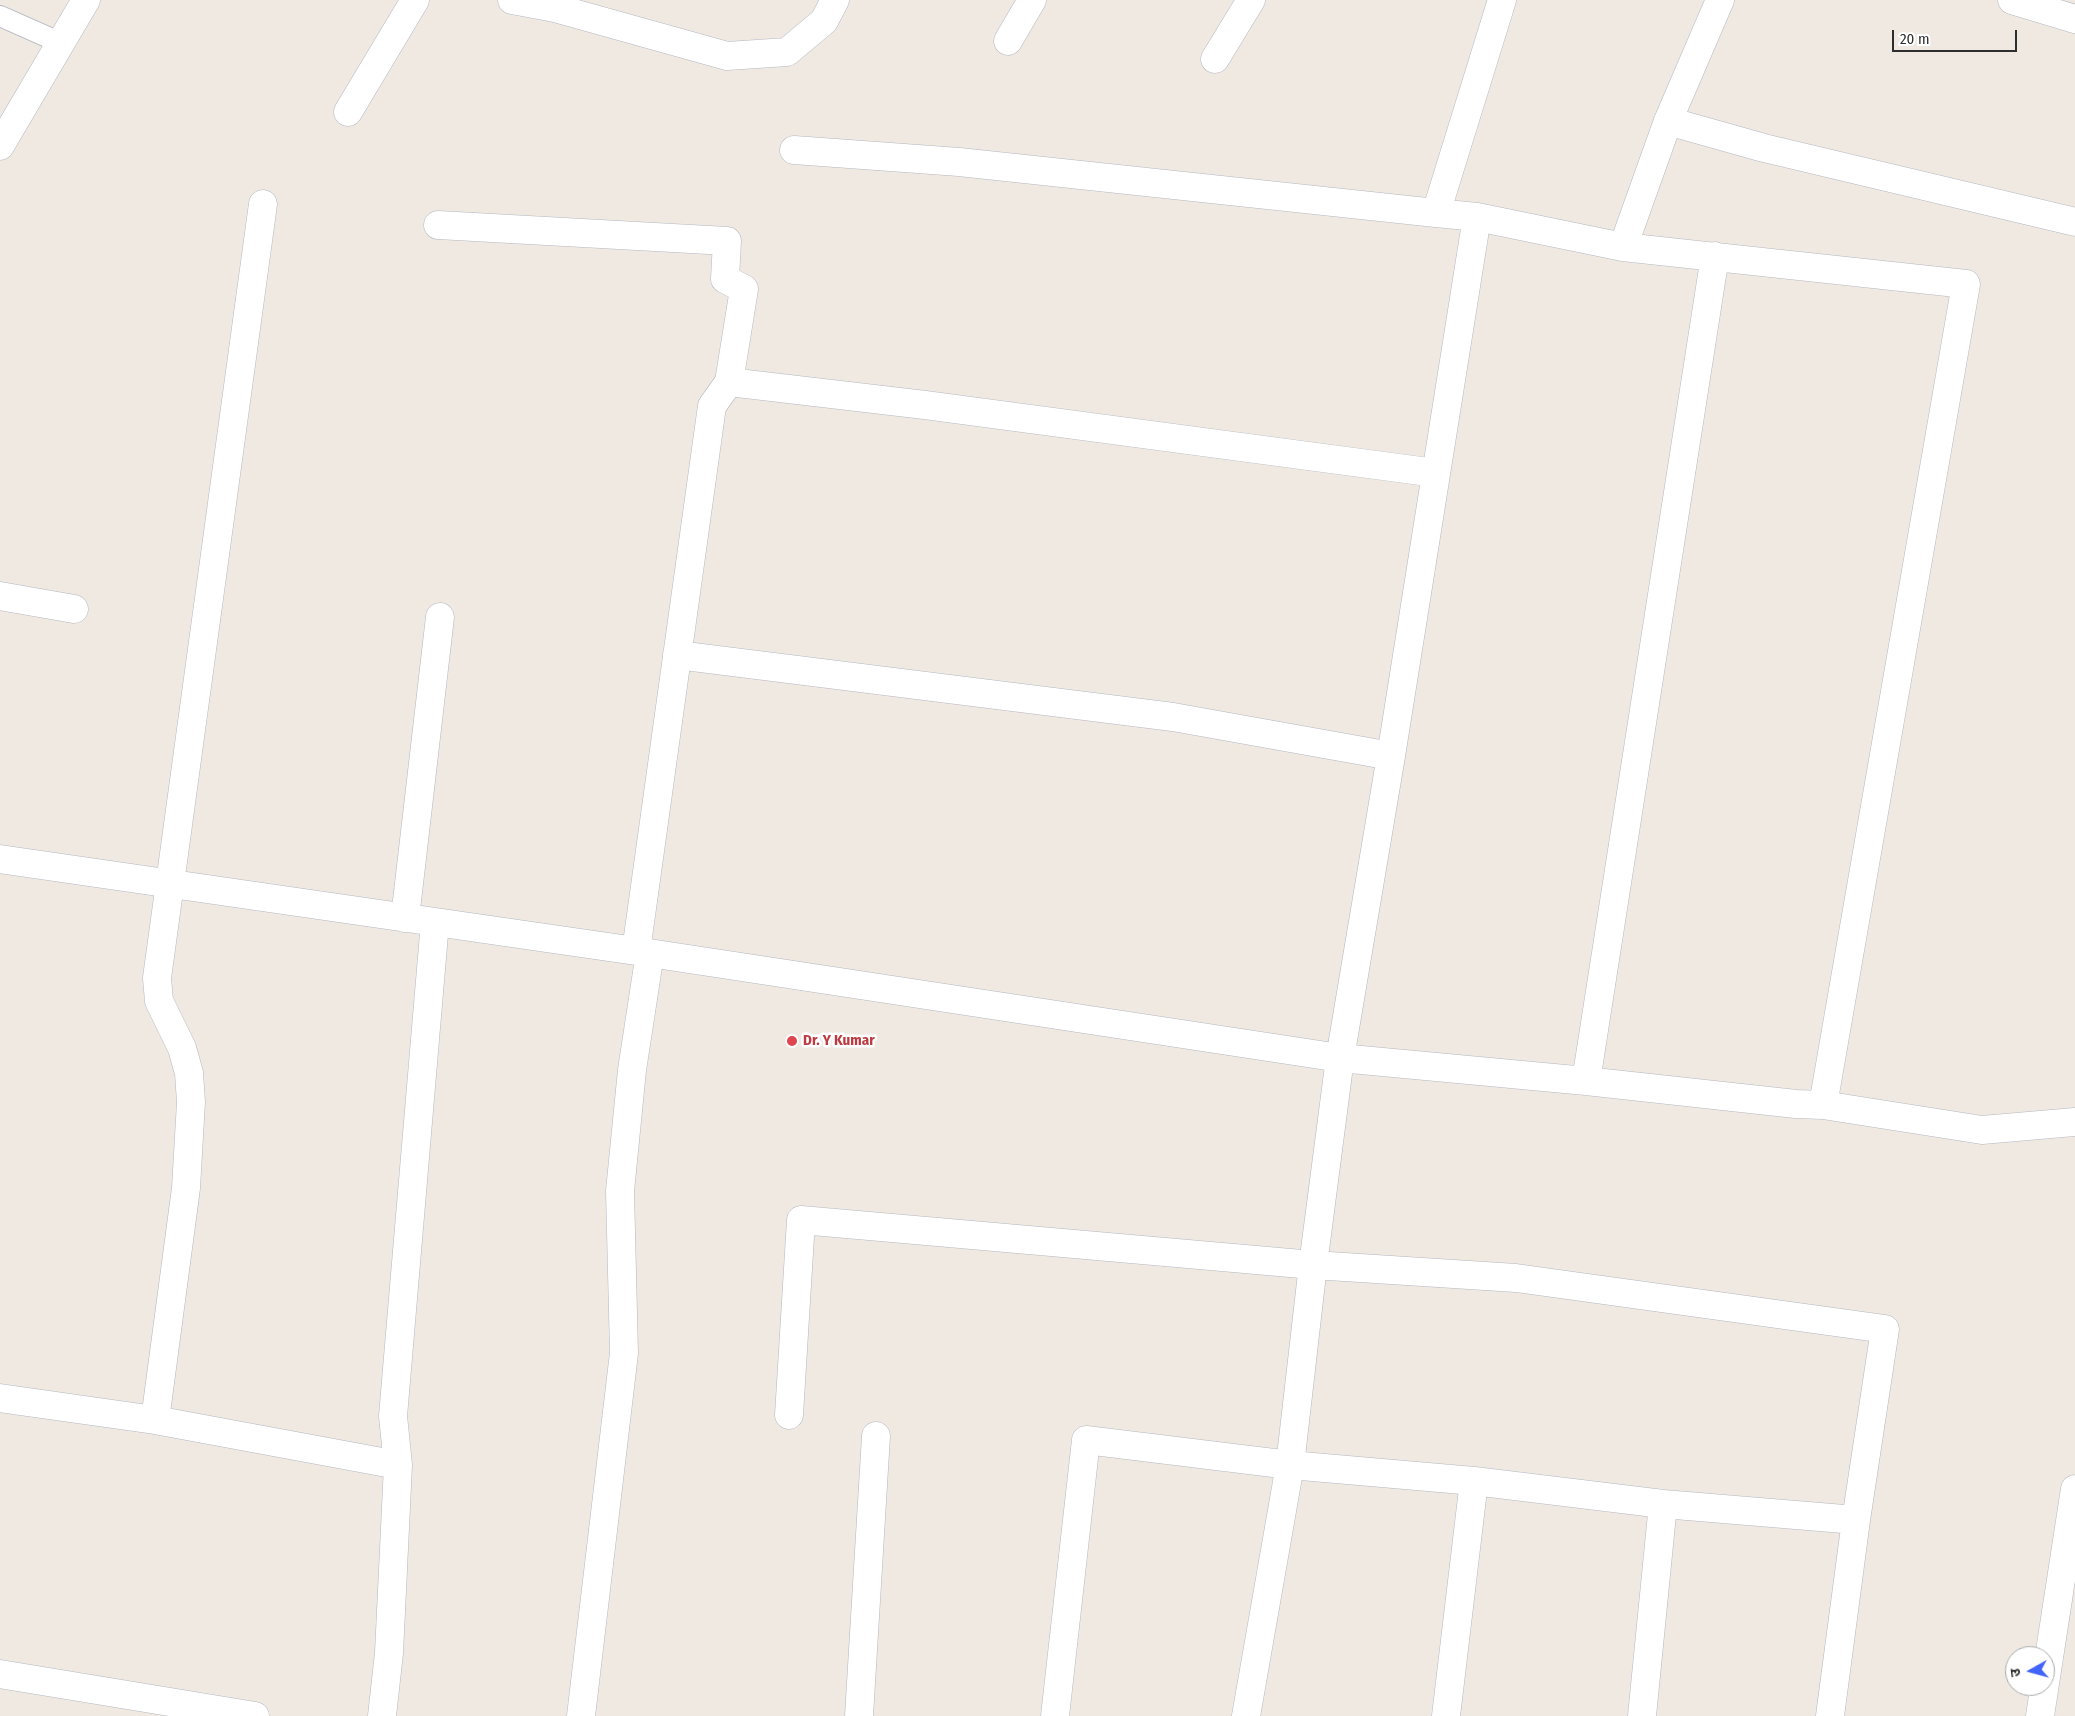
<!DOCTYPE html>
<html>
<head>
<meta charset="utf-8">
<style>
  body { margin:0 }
  #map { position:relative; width:2075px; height:1716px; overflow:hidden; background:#efe9e1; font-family:"Fira Sans Condensed","Noto Sans Devanagari",sans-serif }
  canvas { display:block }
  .north { position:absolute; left:2005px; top:1646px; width:50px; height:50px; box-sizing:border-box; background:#fff; border:1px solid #ababab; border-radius:50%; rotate:263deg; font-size:14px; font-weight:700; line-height:20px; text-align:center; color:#2e2e2e }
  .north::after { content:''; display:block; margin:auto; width:18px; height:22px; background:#4264fb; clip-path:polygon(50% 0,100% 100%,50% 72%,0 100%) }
  .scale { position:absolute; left:1892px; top:30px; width:125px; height:22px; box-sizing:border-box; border:2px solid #2e2e2e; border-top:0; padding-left:6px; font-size:15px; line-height:18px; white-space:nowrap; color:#2e2e2e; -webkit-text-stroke:4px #fff; paint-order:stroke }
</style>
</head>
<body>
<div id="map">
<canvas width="2075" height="1716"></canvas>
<div class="north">उ</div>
<div class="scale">20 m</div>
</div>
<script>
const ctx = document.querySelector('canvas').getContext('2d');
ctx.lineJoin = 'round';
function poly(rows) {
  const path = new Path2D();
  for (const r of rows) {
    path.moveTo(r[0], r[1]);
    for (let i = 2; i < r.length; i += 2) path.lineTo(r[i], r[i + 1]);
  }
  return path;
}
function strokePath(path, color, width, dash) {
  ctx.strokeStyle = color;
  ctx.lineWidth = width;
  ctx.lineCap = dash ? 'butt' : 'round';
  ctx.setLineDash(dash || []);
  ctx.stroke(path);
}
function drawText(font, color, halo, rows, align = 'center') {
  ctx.font = font + ' "Fira Sans Condensed",sans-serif';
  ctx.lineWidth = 5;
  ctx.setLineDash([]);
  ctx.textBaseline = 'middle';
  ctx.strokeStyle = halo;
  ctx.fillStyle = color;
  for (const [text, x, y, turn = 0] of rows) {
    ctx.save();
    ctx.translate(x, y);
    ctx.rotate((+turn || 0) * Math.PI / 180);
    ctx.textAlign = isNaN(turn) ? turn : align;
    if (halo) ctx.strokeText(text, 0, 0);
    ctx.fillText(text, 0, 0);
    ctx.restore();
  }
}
const lane = poly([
  [0,16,61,43]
]);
const street = poly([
  [512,0,555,8,727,56,787,52,824,21,835,0],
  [2012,0,2075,19],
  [1008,41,1032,0],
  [1215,59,1251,0],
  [348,112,415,0],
  [1668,121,1764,148,2075,222],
  [794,150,959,162,1436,213,1477,217,1623,247,1966,284,1823,1105],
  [1436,213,1502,0],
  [438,225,727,241,725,279,744,289,729,382,712,406,636,951],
  [1623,247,1668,121,1720,0],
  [729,382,925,405,1436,473],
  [0,596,74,609],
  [677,655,1173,717,1391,756],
  [0,859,636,951,1340,1058,1586,1081,1796,1104,1823,1105,1982,1130,2075,1122],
  [405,918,440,617],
  [1586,1081,1715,256],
  [0,1398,155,1420,398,1465],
  [789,1415,801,1220,1313,1265,1516,1278,1885,1329,1856,1520,1830,1716],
  [155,1420,186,1188,191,1102,189,1073,182,1048,159,1001,157,978,263,204],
  [0,1674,255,1716],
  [382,1716,389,1653,398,1465,393,1416,435,922],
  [581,1716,624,1353,620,1191,632,1070,650,953],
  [859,1716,876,1436],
  [1055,1716,1086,1440,1290,1465,1474,1481,1663,1504,1856,1520],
  [1246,1716,1290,1465,1313,1265,1340,1058,1391,756,1477,217],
  [1446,1716,1474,1481],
  [1642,1716,1663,1504],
  [2040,1716,2075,1489]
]);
const secondary = poly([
  [0,146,86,0]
]);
const markers = [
  [792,1041,6,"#e0444e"]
];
const healthNames = [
  ["Dr. Y Kumar",803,1041]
];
strokePath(lane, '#b4b7c1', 22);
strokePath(street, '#b4b7c1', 29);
strokePath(secondary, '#b4b7c1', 29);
strokePath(lane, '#fff', 20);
strokePath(street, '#fff', 28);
strokePath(secondary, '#fff', 28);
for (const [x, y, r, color] of markers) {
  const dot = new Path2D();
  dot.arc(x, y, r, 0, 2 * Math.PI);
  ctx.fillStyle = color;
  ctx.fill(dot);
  strokePath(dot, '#fff', 2);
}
drawText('bold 15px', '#be3a42', '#fff', healthNames, 'left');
</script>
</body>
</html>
